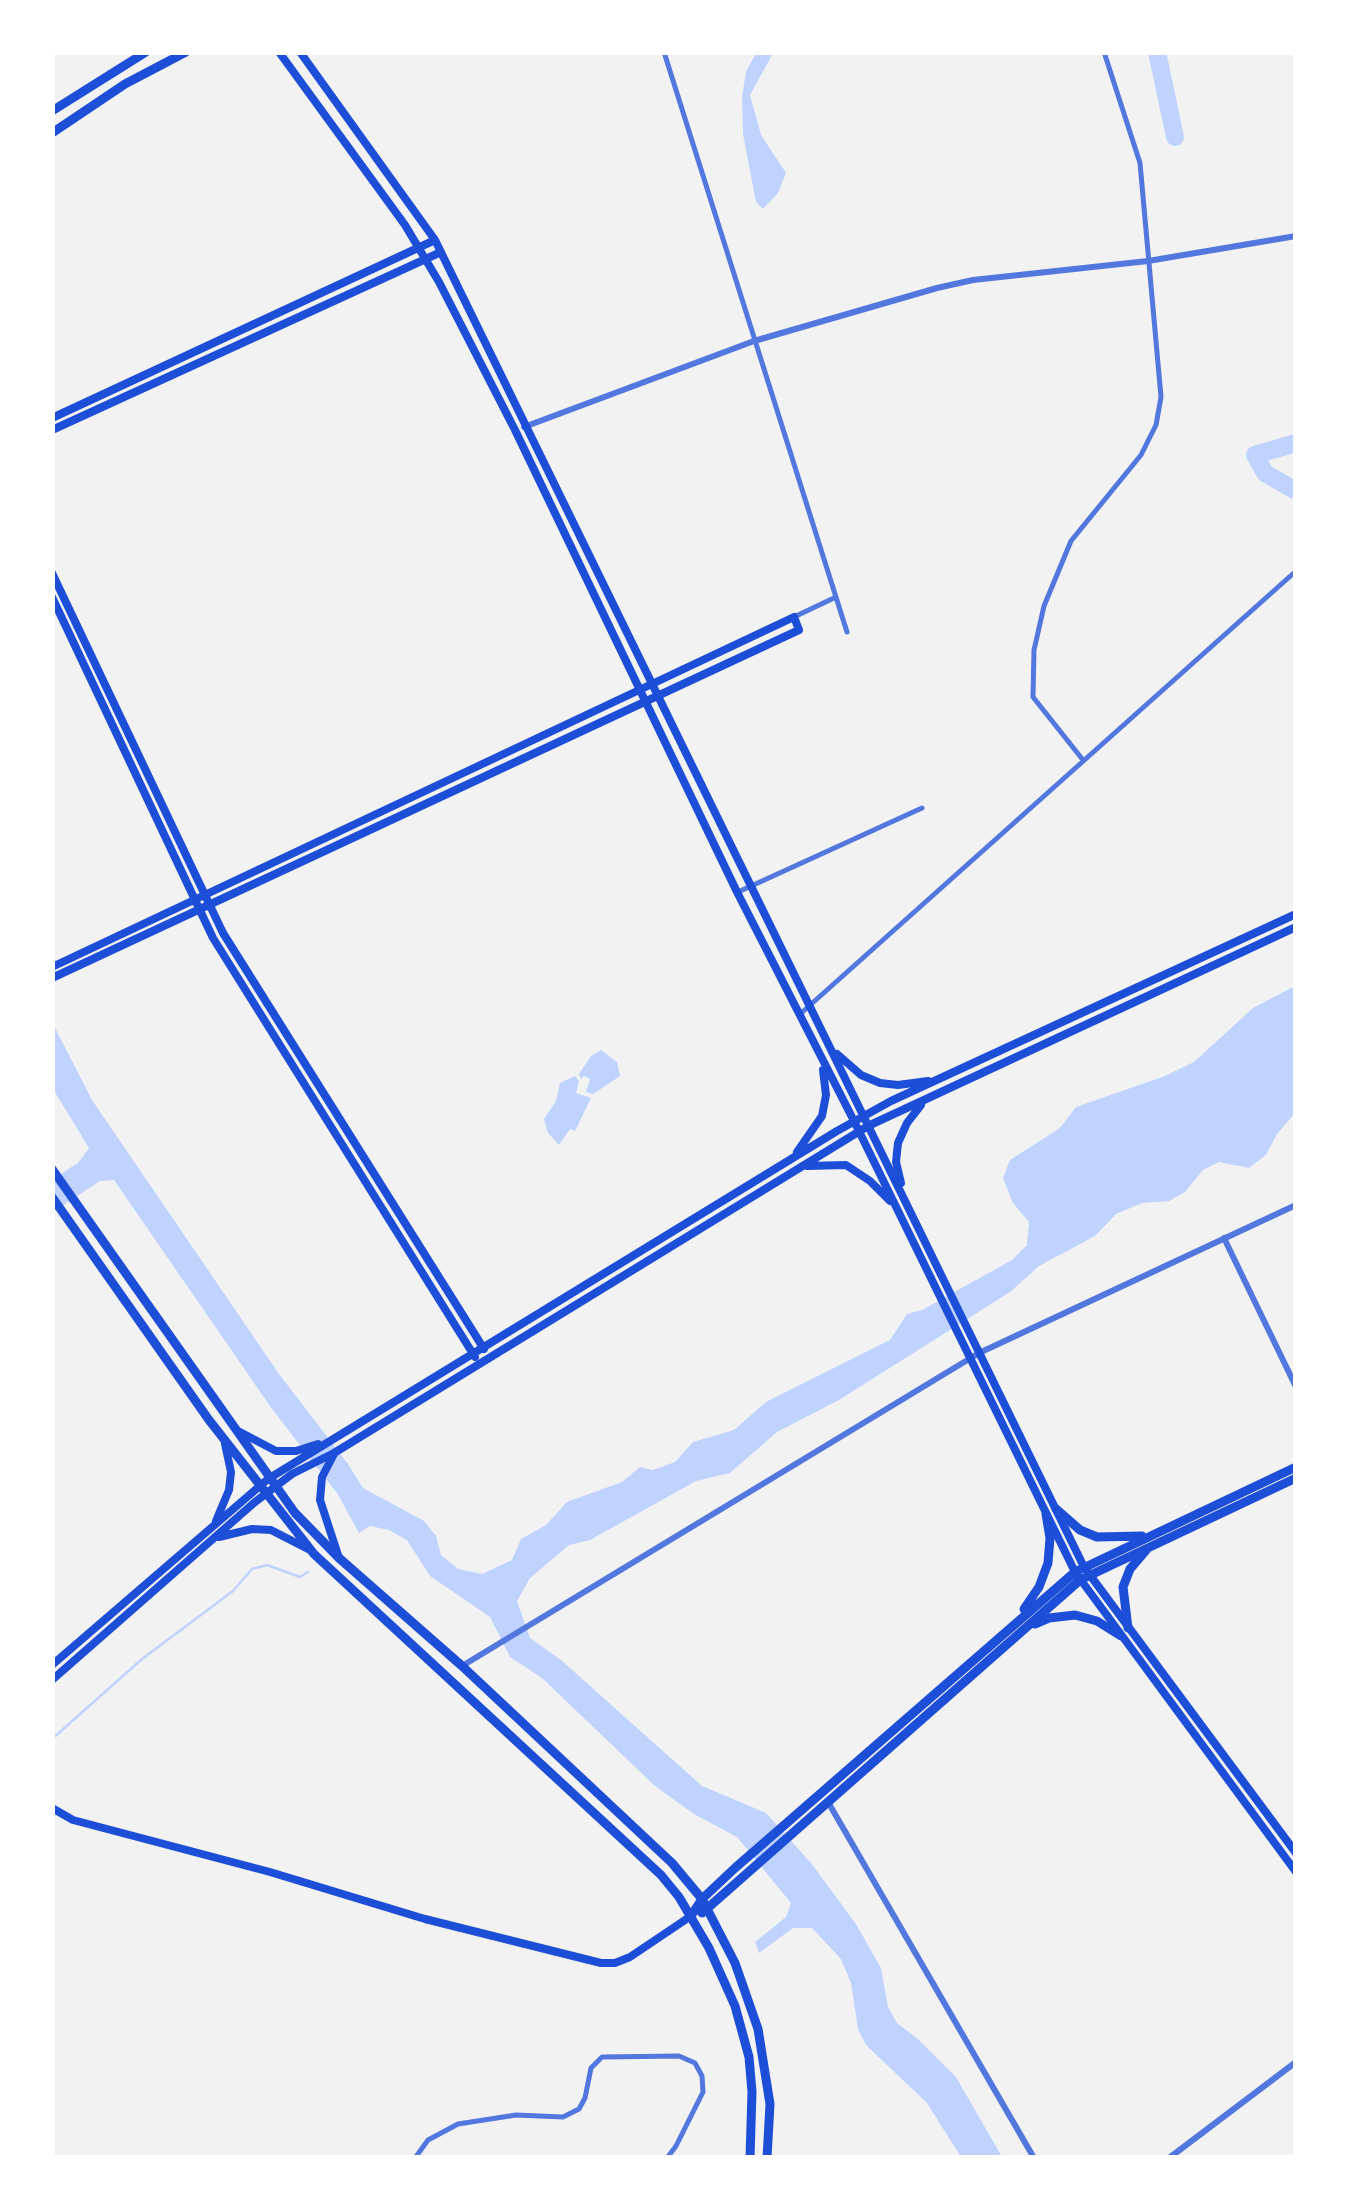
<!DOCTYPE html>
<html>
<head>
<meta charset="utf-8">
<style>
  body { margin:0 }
  #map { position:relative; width:1348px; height:2210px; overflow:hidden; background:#f2f2f2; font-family:Commissioner,sans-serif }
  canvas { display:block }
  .frame { position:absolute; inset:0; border:55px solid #fff; pointer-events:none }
</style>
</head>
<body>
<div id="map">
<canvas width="1348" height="2210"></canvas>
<div class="frame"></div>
</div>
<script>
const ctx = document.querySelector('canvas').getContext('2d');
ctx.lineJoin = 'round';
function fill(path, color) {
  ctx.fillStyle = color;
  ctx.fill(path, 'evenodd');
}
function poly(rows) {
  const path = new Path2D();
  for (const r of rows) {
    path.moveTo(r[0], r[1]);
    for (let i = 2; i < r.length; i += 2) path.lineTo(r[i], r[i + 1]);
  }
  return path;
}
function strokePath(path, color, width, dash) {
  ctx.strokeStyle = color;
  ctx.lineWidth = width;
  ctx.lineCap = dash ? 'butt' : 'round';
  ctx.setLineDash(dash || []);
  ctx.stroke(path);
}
const water = poly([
  [756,53,773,53,750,95,761,135,786,173,778,193,763,209,756,202,743,134,742,97,746,72],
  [1295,986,1295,1113,1277,1134,1266,1155,1249,1168,1219,1162,1203,1170,1185,1192,1169,1201,1142,1203,1116,1214,1095,1236,1039,1266,1010,1292,839,1400,777,1432,730,1473,696,1481,590,1540,569,1545,530,1578,517,1601,530,1638,561,1660,702,1786,766,1813,811,1863,856,1924,881,1968,888,2007,897,2023,919,2040,956,2077,1002,2157,961,2157,927,2103,866,2045,858,2029,851,1983,841,1959,812,1928,793,1928,759,1953,755,1942,786,1917,791,1903,737,1837,694,1814,655,1786,542,1678,510,1657,490,1617,430,1576,407,1540,389,1530,370,1526,359,1533,337,1493,272,1409,114,1180,100,1181,53,1212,53,1179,78,1163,89,1148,53,1089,52,1022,92,1100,279,1374,348,1464,363,1488,424,1521,436,1536,441,1555,458,1569,482,1574,512,1560,521,1539,546,1525,567,1502,622,1482,640,1467,653,1470,675,1462,693,1442,734,1430,766,1402,890,1340,907,1314,922,1310,1012,1260,1027,1245,1029,1222,1013,1203,1003,1178,1010,1160,1060,1128,1076,1107,1165,1076,1194,1062,1253,1008],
  [601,1050,617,1062,620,1076,593,1094,586,1092,590,1079,584,1076,581,1079,579,1074,591,1056],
  [575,1076,579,1081,576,1093,591,1098,575,1131,570,1129,559,1145,548,1133,544,1119,556,1101,560,1083]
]);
const stream = poly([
  [52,56,56,52],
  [52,1739,142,1659,233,1591,252,1569,267,1565,300,1577,308,1572]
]);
const river = poly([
  [1157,52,1175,137],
  [1296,443,1255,455,1265,473,1296,491]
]);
const minor = poly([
  [664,52,847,632],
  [794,617,836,597],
  [1083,760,1033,697,1034,650,1044,606,1071,541,1141,455,1156,425,1161,397,1140,163,1104,52],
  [738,892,922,808],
  [799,1015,1296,571],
  [415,2158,428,2140,458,2124,516,2115,563,2117,579,2109,585,2098,591,2068,602,2057,679,2056,695,2063,702,2076,703,2092,676,2146,667,2158]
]);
const tertiary = poly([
  [524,427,754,341,937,288,973,280,1148,261,1296,236],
  [1224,1238,1296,1387],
  [462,1666,979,1353,1296,1205],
  [828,1802,1034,2158],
  [1169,2158,1296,2062]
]);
const secondary = poly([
  [279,52,405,225,439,282,515,430,737,892,854,1121,1075,1572,1296,1872],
  [300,52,435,240,1084,1567,1296,1853],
  [52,418,435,240],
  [52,430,441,252],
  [52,573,223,933,484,1349],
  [52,597,213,938,475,1357],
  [52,967,794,617,799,630,52,978],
  [837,1054,861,1075,880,1083,898,1085,928,1081],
  [797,1152,822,1116,826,1095,823,1070],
  [807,1166,846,1165,870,1181,890,1201],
  [901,1183,896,1162,898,1143,907,1123,921,1105],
  [238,1431,276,1451,296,1451,318,1444],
  [334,1454,322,1477,320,1500,339,1558],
  [216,1521,229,1490,231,1472,225,1444],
  [219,1537,252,1529,271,1530,308,1549],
  [52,1665,268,1479,837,1131,891,1101,1296,914],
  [52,1680,255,1502,292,1474,334,1453,868,1126,1296,927],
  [52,1808,73,1820,270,1872,425,1919,601,1963,615,1963,630,1957,691,1916]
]);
const primary = poly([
  [52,111,146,52],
  [52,133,125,84,186,52],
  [52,1169,295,1513,339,1558,462,1666,672,1863,702,1899,735,1963,758,2029,770,2104,767,2158],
  [52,1197,209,1420,314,1554,661,1875,679,1897,709,1948,735,2006,749,2057,752,2092,750,2158],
  [1056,1509,1080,1530,1097,1537,1142,1536],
  [1024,1609,1039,1587,1048,1563,1050,1538,1046,1514],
  [1035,1624,1049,1618,1075,1615,1097,1621,1121,1636],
  [1128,1628,1123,1587,1130,1569,1147,1549],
  [702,1913,1080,1580,1296,1478],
  [691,1916,702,1899,735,1868,1075,1572,1296,1467]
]);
fill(water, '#bfd3fe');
strokePath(stream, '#bfd3fe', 2.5);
strokePath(river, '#bfd3fe', 18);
strokePath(minor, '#5277de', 5);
strokePath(tertiary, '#5277de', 6);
strokePath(secondary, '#1d4ed8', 8);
strokePath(primary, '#1d4ed8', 9);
</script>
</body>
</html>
